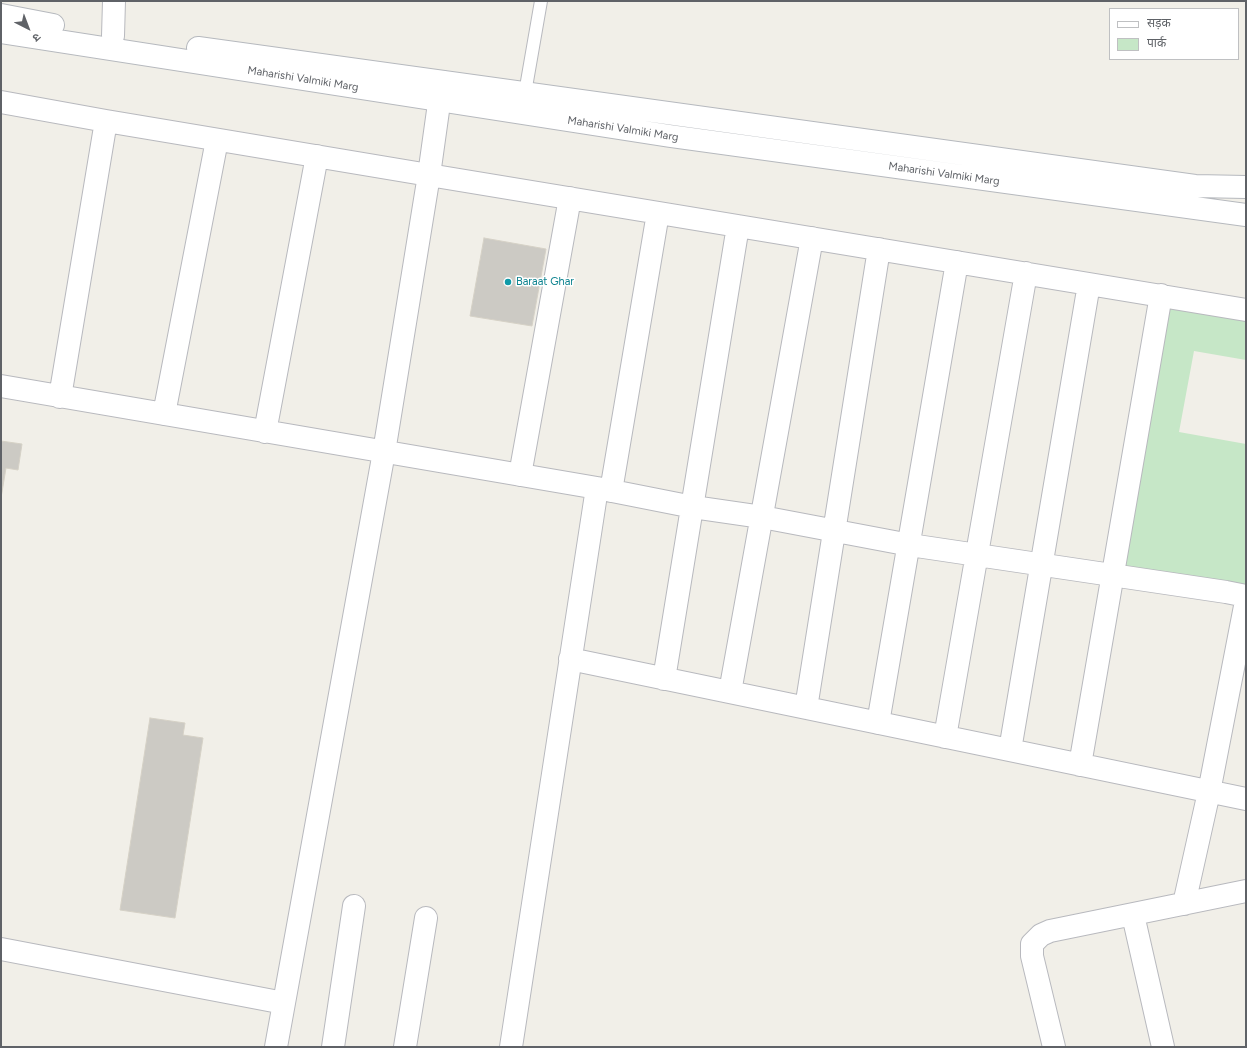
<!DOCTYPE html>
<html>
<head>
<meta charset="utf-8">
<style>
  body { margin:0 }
  #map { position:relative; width:1247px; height:1048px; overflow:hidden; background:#f1efe8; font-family:Figtree,"Noto Sans Devanagari",sans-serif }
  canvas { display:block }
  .frame { position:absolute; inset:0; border:2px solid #5f6267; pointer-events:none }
  .legend { position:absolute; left:1109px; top:8px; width:130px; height:52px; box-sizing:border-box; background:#fff; border:1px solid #bfc0c2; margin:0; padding:5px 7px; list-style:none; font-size:12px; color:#5f6267 }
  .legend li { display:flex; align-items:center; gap:8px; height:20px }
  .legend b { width:20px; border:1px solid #bfc0c2 }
  .north { position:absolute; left:8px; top:8px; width:40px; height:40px; -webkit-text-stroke:3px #fff; paint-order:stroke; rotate:138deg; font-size:11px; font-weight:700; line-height:16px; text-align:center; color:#5f6267 }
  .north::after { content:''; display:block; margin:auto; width:14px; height:18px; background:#5f6267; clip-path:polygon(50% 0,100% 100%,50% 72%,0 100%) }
</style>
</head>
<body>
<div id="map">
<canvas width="1247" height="1048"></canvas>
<div class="frame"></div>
<ul class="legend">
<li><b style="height:5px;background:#fff"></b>सड़क</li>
<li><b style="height:11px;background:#c6e7c7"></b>पार्क</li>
</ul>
<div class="north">उ</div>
</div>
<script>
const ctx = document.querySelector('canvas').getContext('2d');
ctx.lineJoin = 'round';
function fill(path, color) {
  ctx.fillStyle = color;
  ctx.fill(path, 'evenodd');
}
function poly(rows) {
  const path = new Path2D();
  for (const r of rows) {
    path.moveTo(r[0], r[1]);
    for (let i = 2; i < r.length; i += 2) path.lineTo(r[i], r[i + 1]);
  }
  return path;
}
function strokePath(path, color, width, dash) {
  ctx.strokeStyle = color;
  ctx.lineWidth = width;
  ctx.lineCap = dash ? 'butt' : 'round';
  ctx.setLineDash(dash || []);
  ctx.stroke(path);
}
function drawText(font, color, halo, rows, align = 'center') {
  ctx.font = font + ' Figtree,sans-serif';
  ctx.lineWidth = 3;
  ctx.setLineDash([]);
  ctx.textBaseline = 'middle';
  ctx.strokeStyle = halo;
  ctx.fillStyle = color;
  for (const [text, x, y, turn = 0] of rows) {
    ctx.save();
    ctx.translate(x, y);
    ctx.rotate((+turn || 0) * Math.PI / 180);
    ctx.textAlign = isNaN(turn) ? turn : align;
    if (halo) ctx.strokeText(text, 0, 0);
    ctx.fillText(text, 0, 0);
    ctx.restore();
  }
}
const green = poly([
  [1166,302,1246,315,1246,360,1194,351,1179,432,1246,444,1246,578,1244,591,1119,572]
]);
const building = poly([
  [484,238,546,249,532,326,470,316,484,238],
  [1,441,22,444,18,470,6,468,1,498,1,441],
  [150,718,185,723,183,735,203,738,175,918,120,910,150,718]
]);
const lane = poly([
  [525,93,541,1]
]);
const street = poly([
  [113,36,114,1],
  [1,102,106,121,429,175,1246,310],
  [1,386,597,488,693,507,762,517,910,545,1226,592,1246,596],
  [60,397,106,121],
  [164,414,217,140],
  [265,432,317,156],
  [520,475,570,198],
  [611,491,658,213],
  [570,659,1246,799],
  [664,679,738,226],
  [730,692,812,238],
  [806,708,879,249],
  [878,723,957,262],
  [945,737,1026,273],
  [1010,750,1089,284],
  [1080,765,1161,295],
  [1184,904,1209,792,1246,601],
  [1133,915,1163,1047],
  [1,949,284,1003],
  [276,1047,384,452,429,175,442,82],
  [333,1047,354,906],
  [405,1047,426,918],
  [511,1047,597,488],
  [1054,1047,1032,956,1032,944,1041,935,1050,931,1246,891]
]);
const secondary = poly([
  [1,15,53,25],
  [1,32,670,136,1246,215],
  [198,48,1195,186,1246,187]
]);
const markers = [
  [508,282,4,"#0f9aa8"]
];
const streetNames = [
  ["Maharishi Valmiki Marg",303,79,9],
  ["Maharishi Valmiki Marg",623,129,9],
  ["Maharishi Valmiki Marg",944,174,8]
];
const cultureNames = [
  ["Baraat Ghar",516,282]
];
fill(green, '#c6e7c7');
fill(building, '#cccac4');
strokePath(building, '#d5d1c6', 1);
strokePath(lane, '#b8b9be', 14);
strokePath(street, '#b8b9be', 24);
strokePath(secondary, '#b6b9be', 24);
strokePath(lane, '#fff', 12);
strokePath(street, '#fff', 22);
strokePath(secondary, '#fff', 22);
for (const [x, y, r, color] of markers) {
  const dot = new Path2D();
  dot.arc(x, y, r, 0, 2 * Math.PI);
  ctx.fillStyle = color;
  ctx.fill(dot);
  strokePath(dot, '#fff', 1.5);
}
drawText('11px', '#5f6267', '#fff', streetNames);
drawText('11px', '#0d838f', '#fff', cultureNames, 'left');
</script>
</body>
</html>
